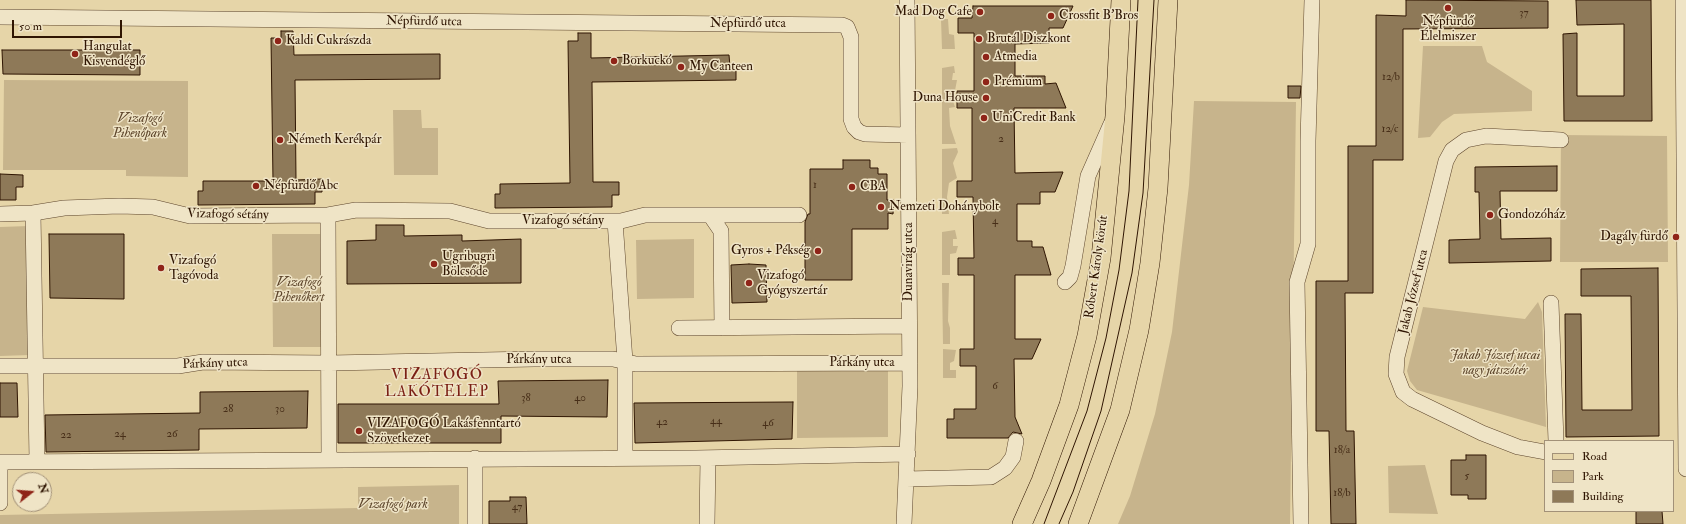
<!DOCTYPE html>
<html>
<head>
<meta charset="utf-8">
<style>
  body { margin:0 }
  #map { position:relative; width:1686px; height:524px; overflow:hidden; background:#e6d5a8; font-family:"IM FELL Double Pica",serif }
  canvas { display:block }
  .legend { position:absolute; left:1544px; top:440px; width:130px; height:72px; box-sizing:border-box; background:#efe4c6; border:1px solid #a29178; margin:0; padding:5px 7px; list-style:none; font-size:12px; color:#2f1502 }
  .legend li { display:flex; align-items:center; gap:8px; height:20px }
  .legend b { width:20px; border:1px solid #a29178 }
  .north { position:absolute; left:12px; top:472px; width:40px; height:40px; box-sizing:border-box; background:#efe4c6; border:1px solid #a29178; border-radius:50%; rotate:73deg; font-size:11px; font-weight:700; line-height:16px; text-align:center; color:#2f1502 }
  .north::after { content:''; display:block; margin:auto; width:14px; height:18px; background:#8f2418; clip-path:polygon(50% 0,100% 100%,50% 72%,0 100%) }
  .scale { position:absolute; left:12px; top:20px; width:110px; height:18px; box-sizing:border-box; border:2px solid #2f1502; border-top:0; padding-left:5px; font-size:12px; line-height:14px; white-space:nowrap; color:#2f1502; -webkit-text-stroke:3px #efe4c6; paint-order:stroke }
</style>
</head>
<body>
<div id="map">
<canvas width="1686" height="524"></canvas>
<ul class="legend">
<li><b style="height:5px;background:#e6d5a8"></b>Road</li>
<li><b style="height:11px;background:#c7b48c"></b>Park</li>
<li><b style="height:11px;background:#8e7958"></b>Building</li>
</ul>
<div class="north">N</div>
<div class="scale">50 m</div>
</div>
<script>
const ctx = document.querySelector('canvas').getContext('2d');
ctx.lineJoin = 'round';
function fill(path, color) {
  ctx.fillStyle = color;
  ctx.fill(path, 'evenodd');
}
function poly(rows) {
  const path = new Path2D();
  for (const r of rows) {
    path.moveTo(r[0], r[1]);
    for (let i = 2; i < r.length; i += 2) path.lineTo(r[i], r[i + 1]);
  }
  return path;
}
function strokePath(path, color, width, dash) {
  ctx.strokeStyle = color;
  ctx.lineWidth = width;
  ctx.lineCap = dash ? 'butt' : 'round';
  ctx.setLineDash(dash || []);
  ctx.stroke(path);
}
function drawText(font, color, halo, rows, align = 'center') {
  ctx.font = font + ' "IM FELL Double Pica",serif';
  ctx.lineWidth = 3;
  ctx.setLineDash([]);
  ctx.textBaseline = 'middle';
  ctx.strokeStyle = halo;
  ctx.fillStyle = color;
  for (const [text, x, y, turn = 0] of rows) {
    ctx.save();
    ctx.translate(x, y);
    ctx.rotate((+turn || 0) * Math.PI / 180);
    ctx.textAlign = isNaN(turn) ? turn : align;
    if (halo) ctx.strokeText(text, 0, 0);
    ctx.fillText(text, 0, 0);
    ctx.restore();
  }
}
const green = poly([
  [941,19,948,19,949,34,954,35,955,49,942,49],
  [1423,46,1482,46,1487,62,1532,91,1532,111,1454,114,1442,122,1430,137,1418,138],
  [954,66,955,73,953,73,952,80,957,80,953,101,955,107,949,108,950,126,956,144,942,144,942,68],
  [4,80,188,81,188,177,126,176,126,170,3,170],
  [1194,101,1296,102,1290,524,1118,524,1130,496,1155,414,1172,332,1189,185],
  [393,110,421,110,422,128,438,128,438,175,394,175],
  [1561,135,1667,136,1668,262,1560,262],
  [957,148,958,152,953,163,957,178,949,183,947,197,949,214,942,214,942,149],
  [29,226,30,355,0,356,0,227],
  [955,230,957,239,953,239,953,246,958,246,956,253,950,254,950,275,942,275,942,232],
  [272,234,325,234,326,347,273,347],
  [694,239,694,298,637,299,636,240],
  [942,283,949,283,948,321,950,328,950,344,943,344],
  [1538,302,1542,312,1546,427,1417,390,1410,381,1407,371,1423,307,1525,319],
  [943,349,956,350,954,361,950,363,950,370,956,370,956,378,943,378],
  [888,370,888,437,797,438,797,371],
  [1425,465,1438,514,1389,513,1388,466],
  [459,485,459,524,0,524,0,515,358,508,358,487]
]);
const building = poly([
  [1406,0,1548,1,1548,28,1403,29,1403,160,1373,160,1373,293,1345,293,1346,431,1354,431,1356,524,1331,524,1329,431,1316,431,1316,281,1348,281,1348,146,1376,146,1376,15,1406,16,1406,0],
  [1576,0,1651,0,1652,121,1564,121,1563,34,1577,33,1577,96,1624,96,1624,24,1577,25,1576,0],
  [973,6,1073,6,1063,28,1049,28,1049,43,1015,44,1015,76,1045,76,1045,84,1056,83,1066,108,1014,108,1015,173,1063,172,1055,192,1040,192,1040,204,1017,204,1017,241,1032,241,1032,247,1043,247,1051,275,1015,275,1015,339,1041,339,1032,359,1014,359,1015,417,1022,434,1013,432,1008,438,947,438,947,419,954,419,954,409,976,409,976,366,960,366,960,349,974,349,974,275,958,275,958,258,974,258,973,197,957,197,957,181,972,181,972,108,957,108,957,91,974,91,974,33,958,33,958,18,972,18,973,6],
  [281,31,293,31,294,55,440,54,440,79,295,80,296,180,322,179,322,192,315,192,315,204,198,205,198,191,203,191,203,181,273,181,271,38,281,38,281,31],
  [578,33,591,33,591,58,729,55,730,67,736,67,736,80,592,82,593,182,619,182,619,195,612,195,612,207,495,208,495,194,500,194,500,184,570,183,568,41,578,41,578,33],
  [2,50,140,50,140,75,3,74,2,50],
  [1288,86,1301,86,1300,98,1288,98,1288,86],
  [843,160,870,160,870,168,878,168,878,174,887,174,887,200,894,200,893,214,888,213,888,229,852,229,852,280,805,280,805,222,808,214,810,214,810,169,843,169,843,160],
  [1557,166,1557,191,1500,191,1501,239,1551,238,1551,261,1449,263,1449,240,1480,239,1479,192,1475,192,1475,167,1557,166],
  [0,174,23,175,23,187,16,187,16,200,0,200,0,174],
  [376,225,404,225,404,236,462,235,462,241,521,239,521,283,347,284,347,241,376,240,376,225],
  [49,234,124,234,124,299,50,298,49,234],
  [749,264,766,265,767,302,732,303,731,265,749,264],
  [1658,268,1659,436,1566,437,1565,314,1581,314,1582,410,1632,410,1631,296,1581,296,1581,269,1658,268],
  [608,380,607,417,501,416,501,443,338,443,338,404,499,404,498,381,608,380],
  [0,383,17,383,18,417,0,417,0,383],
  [308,391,307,428,199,429,199,450,46,452,45,415,200,413,200,392,308,391],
  [793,402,792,439,635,443,634,403,793,402],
  [1466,455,1486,455,1486,499,1468,499,1468,495,1451,495,1451,460,1466,460,1466,455],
  [510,497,526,497,527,524,489,524,489,501,510,501,510,497],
  [1636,511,1662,511,1663,524,1636,524,1636,511]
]);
const minor = poly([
  [1683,0,1686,469],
  [0,17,842,25,847,27,851,37,851,119,854,127,859,132,865,134,908,135],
  [33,213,37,461],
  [0,214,33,213,64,208,119,206,153,207,190,216,328,215,356,210,450,211,489,221,621,221,645,215,799,215],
  [328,215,329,460],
  [710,215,721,231,722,328],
  [615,221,625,361,625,458],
  [1065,282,1070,277,1073,266,1088,176,1111,124],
  [1551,303,1556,441],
  [679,328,909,326],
  [0,366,178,366,203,362,330,363,534,359,613,359,636,364,910,363],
  [1545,452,1518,447,1482,433,1412,399,1403,392,1396,374,1397,357,1446,161,1452,150,1466,140,1486,136,1561,140],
  [475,458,475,524],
  [0,462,696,458,908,454],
  [906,479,991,477,1005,468,1013,457,1016,441],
  [0,503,0,462],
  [707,524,708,458],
  [904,524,910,386,907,0],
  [1301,524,1297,282,1308,244,1308,141,1312,0]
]);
const major = poly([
  [1022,524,1041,481,1069,405,1087,336,1101,258,1115,116,1121,0],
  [1078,524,1120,410,1139,330,1150,263,1158,188,1168,0]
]);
const tram = poly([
  [1044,524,1087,411,1106,338,1119,270,1129,191,1138,0],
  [1059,524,1073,492,1101,411,1132,273,1143,193,1154,0]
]);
const markers = [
  [1448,8,4,"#8f2418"],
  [980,12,4,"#8f2418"],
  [1051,16,4,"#8f2418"],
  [979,39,4,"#8f2418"],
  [278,41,4,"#8f2418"],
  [75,54,4,"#8f2418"],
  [986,57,4,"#8f2418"],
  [614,61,4,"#8f2418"],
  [681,67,4,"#8f2418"],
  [986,82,4,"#8f2418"],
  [986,98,4,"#8f2418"],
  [984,118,4,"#8f2418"],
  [280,140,4,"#8f2418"],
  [256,186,4,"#8f2418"],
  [852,187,4,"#8f2418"],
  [881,207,4,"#8f2418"],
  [1490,215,4,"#8f2418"],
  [1676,237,4,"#8f2418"],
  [818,251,4,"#8f2418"],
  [434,264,4,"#8f2418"],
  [161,268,4,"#8f2418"],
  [749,283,4,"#8f2418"],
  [359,431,4,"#8f2418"]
];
const numberNames = [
  ["37",1524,14],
  ["12/b",1391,78],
  ["12/c",1390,130],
  ["2",1001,140],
  ["1",815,186],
  ["4",995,222],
  ["6",995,387],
  ["38",526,399],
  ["40",580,399],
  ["28",228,410],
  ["30",280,410],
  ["44",716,422],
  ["42",662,423],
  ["46",768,424],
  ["24",120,435],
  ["26",172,435],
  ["22",66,436],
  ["18/a",1342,451],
  ["5",1467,477],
  ["18/b",1342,494],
  ["47",517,508]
];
const poiNames = [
  ["Mad Dog Cafe",972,12,"right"],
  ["Crossfit B'Bros",1059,16],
  ["Népfürdő",1448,22,"center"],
  ["Élelmiszer",1448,37,"center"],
  ["Brutál Diszkont",987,39],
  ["Kaldi Cukrászda",286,41],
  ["Hangulat",83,47],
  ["Kisvendéglő",83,62],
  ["Atmedia",994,57],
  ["Borkuckó",622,61],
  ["My Canteen",689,67],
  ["Prémium",994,82],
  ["Duna House",978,98,"right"],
  ["UniCredit Bank",992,118],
  ["Németh Kerékpár",288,140],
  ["Népfürdő Abc",264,186],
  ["CBA",860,187],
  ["Nemzeti Dohánybolt",889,207],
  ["Gondozóház",1498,215],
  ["Dagály fürdő",1668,237,"right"],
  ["Gyros + Pékség",810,251,"right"],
  ["Ugribugri",442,257],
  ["Bölcsőde",442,272],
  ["Vizafogó",169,261],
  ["Tagóvoda",169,276],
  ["Vizafogó",757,276],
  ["Gyógyszertár",757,291],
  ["VIZAFOGÓ Lakásfenntartó",367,424],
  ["Szövetkezet",367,439]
];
const streetNames = [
  ["Népfürdő utca",424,22,1],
  ["Népfürdő utca",748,24],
  ["Vizafogó sétány",228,215,1],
  ["Vizafogó sétány",563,221],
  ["Dunavirág utca",909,262,-90],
  ["Róbert Károly körút",1097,267,-82],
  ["Jakab József utca",1414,292,-76],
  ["Párkány utca",539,360],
  ["Párkány utca",862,363],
  ["Párkány utca",215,364,-2]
];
const parkNames = [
  ["Vizafogó",140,119],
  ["Pihenőpark",140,134],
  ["Vizafogó",299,283],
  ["Pihenőkert",299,298],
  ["Jakab József utcai",1495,356],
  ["nagy játszótér",1495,371],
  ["Vizafogó park",393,505]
];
const quarterNames = [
  ["VIZAFOGÓ",437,376],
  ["LAKÓTELEP",437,393]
];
fill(green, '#c7b48c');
fill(building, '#8e7958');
strokePath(building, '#2f1502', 1);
strokePath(minor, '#5d452c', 16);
strokePath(major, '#2f1502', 20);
strokePath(minor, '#efe4c6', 15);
strokePath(major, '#e6d5a8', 19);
strokePath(tram, '#2f1502', 1);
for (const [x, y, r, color] of markers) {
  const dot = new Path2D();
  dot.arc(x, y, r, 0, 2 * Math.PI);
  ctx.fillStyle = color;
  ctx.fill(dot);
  strokePath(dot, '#efe4c6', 1.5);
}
drawText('11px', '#472e18', null, numberNames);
drawText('13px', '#2f1502', '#efe4c6', poiNames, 'left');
drawText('13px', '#2f1502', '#efe4c6', streetNames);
drawText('italic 13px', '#5d452b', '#efe4c6', parkNames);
ctx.letterSpacing = '1px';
drawText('15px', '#7a1f14', '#efe4c6', quarterNames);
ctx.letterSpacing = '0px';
</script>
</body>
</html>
